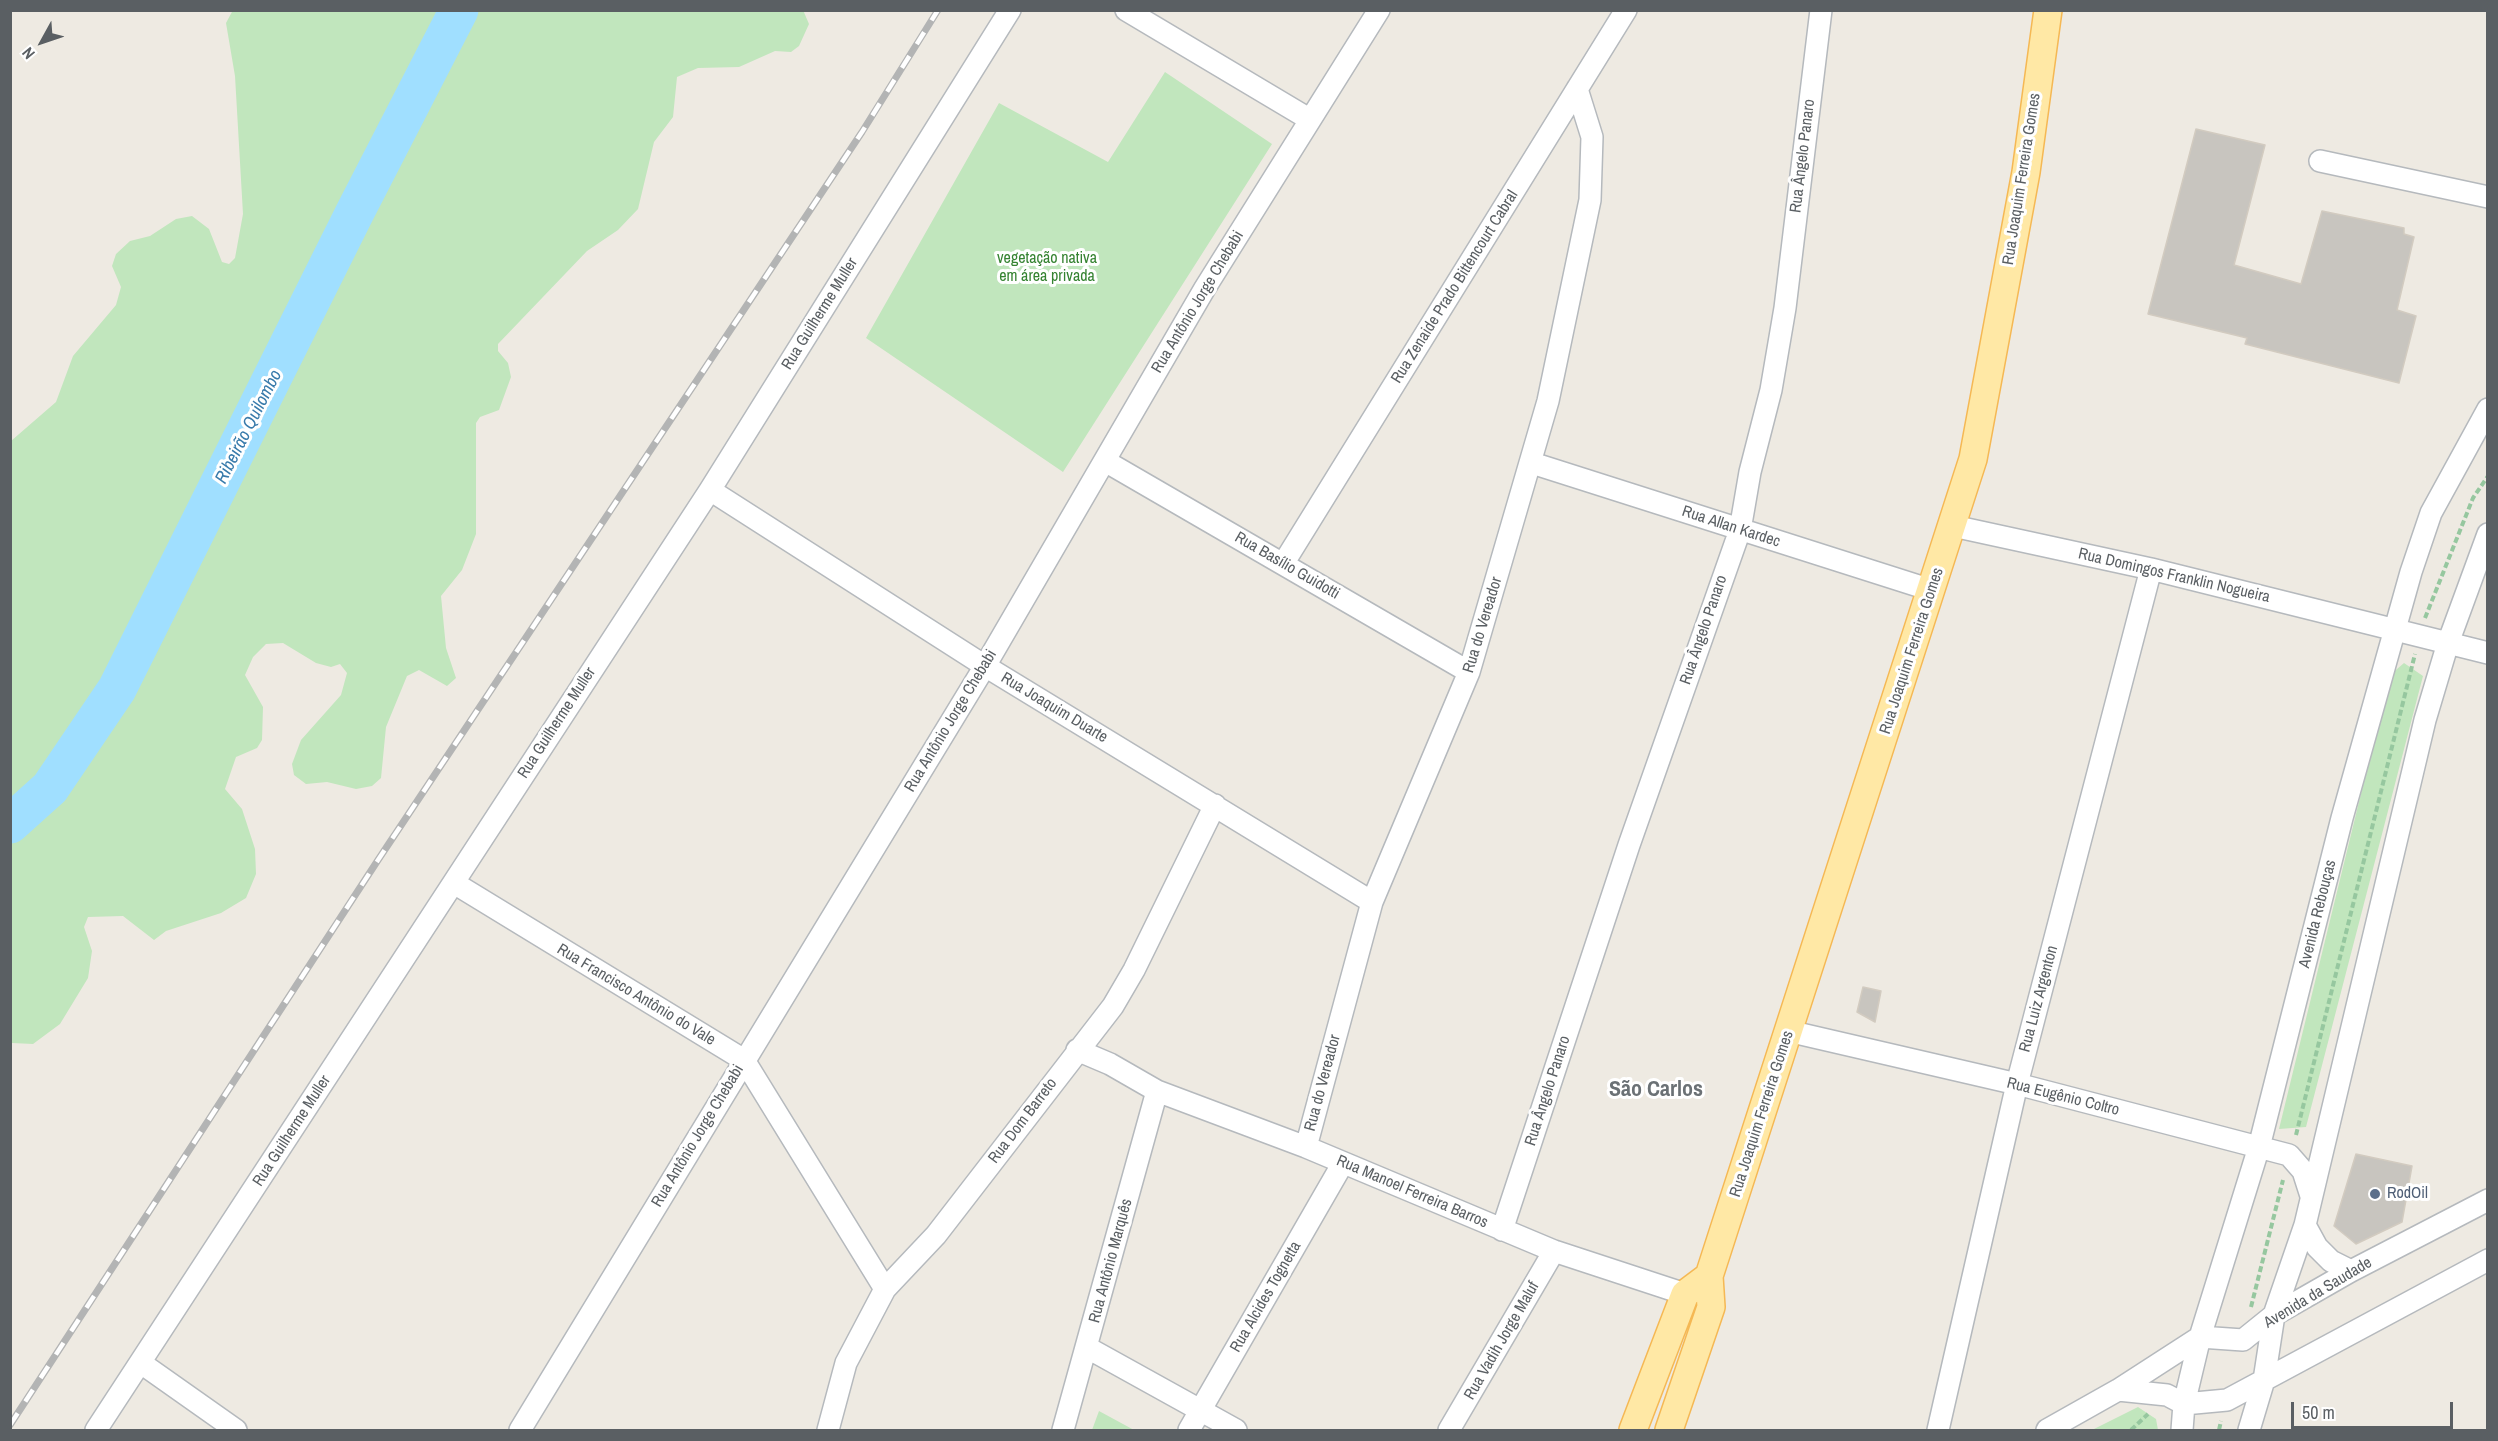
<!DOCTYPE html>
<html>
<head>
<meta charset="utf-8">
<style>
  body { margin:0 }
  #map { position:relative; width:2498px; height:1441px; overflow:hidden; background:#eeeae2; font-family:"Archivo Narrow",sans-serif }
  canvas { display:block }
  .frame { position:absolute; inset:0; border:12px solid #5a5f63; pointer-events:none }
  .north { position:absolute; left:12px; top:12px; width:60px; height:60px; -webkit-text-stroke:4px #fff; paint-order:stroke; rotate:230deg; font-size:16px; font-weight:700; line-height:24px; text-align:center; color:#5a5f63 }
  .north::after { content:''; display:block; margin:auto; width:21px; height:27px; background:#5a5f63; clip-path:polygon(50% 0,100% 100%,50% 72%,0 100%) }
  .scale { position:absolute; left:2291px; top:1402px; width:162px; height:27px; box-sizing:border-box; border:3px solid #5a5f63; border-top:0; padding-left:8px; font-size:18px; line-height:21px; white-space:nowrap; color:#5a5f63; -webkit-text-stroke:4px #fff; paint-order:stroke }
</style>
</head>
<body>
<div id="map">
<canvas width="2498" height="1441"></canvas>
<div class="frame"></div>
<div class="north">N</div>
<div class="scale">50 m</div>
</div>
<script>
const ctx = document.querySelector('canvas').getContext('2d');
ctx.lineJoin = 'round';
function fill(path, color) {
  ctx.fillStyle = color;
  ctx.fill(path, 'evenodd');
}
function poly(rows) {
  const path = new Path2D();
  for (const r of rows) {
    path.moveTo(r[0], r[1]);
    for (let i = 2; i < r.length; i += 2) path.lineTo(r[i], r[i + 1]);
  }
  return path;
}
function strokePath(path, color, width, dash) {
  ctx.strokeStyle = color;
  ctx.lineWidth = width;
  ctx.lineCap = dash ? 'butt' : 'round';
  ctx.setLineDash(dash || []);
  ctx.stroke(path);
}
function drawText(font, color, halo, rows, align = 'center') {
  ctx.font = font + ' "Archivo Narrow",sans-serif';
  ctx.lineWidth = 6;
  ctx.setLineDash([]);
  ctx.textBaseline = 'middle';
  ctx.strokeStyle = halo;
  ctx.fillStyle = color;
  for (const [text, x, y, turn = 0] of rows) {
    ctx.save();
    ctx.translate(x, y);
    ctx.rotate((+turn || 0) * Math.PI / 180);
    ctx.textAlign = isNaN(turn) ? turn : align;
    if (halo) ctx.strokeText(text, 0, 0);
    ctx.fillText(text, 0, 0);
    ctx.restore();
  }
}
const green = poly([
  [233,10,803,10,809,24,799,46,791,52,775,51,739,67,698,68,677,77,673,117,654,142,638,209,618,230,587,251,498,344,498,351,508,363,511,377,499,410,480,417,476,423,476,534,462,570,441,596,446,648,456,678,447,686,419,670,407,676,386,727,381,778,372,786,356,789,327,782,306,784,294,775,292,764,301,740,341,695,347,673,340,664,331,667,316,663,283,643,266,644,253,657,245,675,263,707,262,740,257,748,236,757,225,789,242,809,255,849,256,874,246,898,221,913,166,931,154,940,123,916,88,917,84,927,92,951,88,978,60,1024,33,1044,12,1043,11,441,56,402,73,356,116,305,121,287,112,266,116,254,130,241,150,236,176,219,192,216,209,229,222,262,229,264,235,258,243,214,235,76,226,23],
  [1165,72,1272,144,1063,472,866,338,999,103,1108,162],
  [2404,663,2423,676,2306,1127,2279,1129,2390,675],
  [2138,1407,2156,1419,2158,1430,2092,1430],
  [1099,1411,1134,1430,1092,1430]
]);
const river = poly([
  [10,824,50,788,117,689,355,212,459,10]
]);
const building = poly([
  [2196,129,2265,145,2234,265,2301,284,2322,211,2404,228,2404,234,2414,237,2397,310,2416,316,2399,383,2245,344,2247,338,2148,314,2196,129],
  [1863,987,1881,991,1875,1022,1857,1012,1863,987],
  [2356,1154,2412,1166,2402,1222,2356,1244,2334,1226,2356,1154]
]);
const path = poly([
  [2425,618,2473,498,2488,476],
  [2296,1135,2415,654],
  [2251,1307,2283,1180],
  [2131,1430,2148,1414],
  [2219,1430,2221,1421]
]);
const minor = poly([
  [1126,10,1309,119],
  [2320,161,2488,197],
  [1105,461,1469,672],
  [1532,463,1931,590],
  [710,490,985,666,1372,902],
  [1953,526,2151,569,2488,653],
  [1283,564,1626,10],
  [454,883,744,1060,885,1289],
  [1788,1031,2017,1084,2289,1155,2303,1171,2311,1196],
  [1077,1050,1110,1064,1157,1091,1306,1147,1554,1251,1685,1294],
  [1306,1147,1372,902,1469,672,1548,401,1590,200,1592,137,1577,89],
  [2305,1225,2317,1247,2331,1261,2351,1271],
  [1502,1230,1629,845,1740,530,1750,472,1771,390,1785,308,1821,10],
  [1088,1348,1236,1430],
  [141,1363,236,1430],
  [2118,1390,2167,1395,2184,1404,2227,1400,2488,1260],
  [96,1430,710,490,1010,10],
  [520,1430,985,666,1205,288,1379,10],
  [828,1430,846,1363,885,1289,936,1235,1113,1006,1134,970,1215,805],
  [1063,1430,1157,1091],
  [1189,1430,1343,1163],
  [1449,1430,1554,1251],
  [1938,1430,2017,1084,2151,569],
  [2047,1430,2118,1390,2200,1337,2243,1340,2274,1315,2351,1271,2488,1200],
  [2182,1430,2184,1404,2200,1337,2259,1147,2342,818,2411,572,2431,513,2488,409],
  [2249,1430,2264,1380,2274,1315,2305,1225,2425,720,2448,643,2488,534]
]);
const major = poly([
  [1633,1430,1685,1294,1709,1276],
  [1669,1430,1711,1307,1709,1276,1973,459,2026,172,2048,10]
]);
const rail = poly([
  [10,1425,378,860,862,132,938,10]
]);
const markers = [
  [2375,1194,6,"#5c6f8a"]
];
const streetNames = [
  ["Rua Ângelo Panaro",1803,156,-83],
  ["Rua Joaquim Ferreira Gomes",2022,179,-81],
  ["Rua Zenaide Prado Bittencourt Cabral",1455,287,-58],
  ["Rua Antônio Jorge Chebabi",1198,302,-59],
  ["Rua Guilherme Muller",820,314,-58],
  ["Rua Allan Kardec",1731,527,18],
  ["Rua Basílio Guidotti",1287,566,30],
  ["Rua Domingos Franklin Nogueira",2174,576,13],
  ["Rua do Vereador",1483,625,-73],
  ["Rua Ângelo Panaro",1704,630,-71],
  ["Rua Joaquim Ferreira Gomes",1912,651,-72],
  ["Rua Joaquim Duarte",1054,708,31],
  ["Rua Antônio Jorge Chebabi",951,721,-59],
  ["Rua Guilherme Muller",557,723,-57],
  ["Avenida Rebouças",2318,914,-76],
  ["Rua Francisco Antônio do Vale",636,995,31],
  ["Rua Luiz Argenton",2039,999,-75],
  ["Rua do Vereador",1323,1083,-75],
  ["Rua Ângelo Panaro",1548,1091,-72],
  ["Rua Eugênio Coltro",2063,1097,14],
  ["Rua Joaquim Ferreira Gomes",1762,1114,-72],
  ["Rua Dom Barreto",1023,1121,-53],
  ["Rua Guilherme Muller",292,1131,-57],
  ["Rua Antônio Jorge Chebabi",698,1136,-59],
  ["Rua Manoel Ferreira Barros",1412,1192,23],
  ["Rua Antônio Marquês",1111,1261,-75],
  ["Avenida da Saudade",2318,1293,-31],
  ["Rua Alcides Tognetta",1266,1297,-60],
  ["Rua Vadih Jorge Maluf",1502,1341,-60]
];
const parkNames = [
  ["vegetação nativa",1047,259],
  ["em área privada",1047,277]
];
const serviceNames = [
  ["RodOil",2387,1194]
];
const waterNames = [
  ["Ribeirão Quilombo",249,427,-63]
];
const districtNames = [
  ["São Carlos",1656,1090]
];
fill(green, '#c1e6bd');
strokePath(river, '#a0dfff', 39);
fill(building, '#c8c5bf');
strokePath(building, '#d2cbc0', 1.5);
strokePath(minor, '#b5b9bd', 24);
strokePath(major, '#f5b854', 30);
strokePath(path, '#96c79f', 4, [6, 3]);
strokePath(minor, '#fff', 21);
strokePath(major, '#ffe8a5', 27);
strokePath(rail, '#b3b4b4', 7);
strokePath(rail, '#fff', 4.5, [14]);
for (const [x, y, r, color] of markers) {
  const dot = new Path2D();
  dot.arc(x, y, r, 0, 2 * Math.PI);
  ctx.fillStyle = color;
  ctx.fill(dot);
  strokePath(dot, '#fff', 2);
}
drawText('16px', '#5a5f63', '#fff', streetNames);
drawText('16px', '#358331', '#fff', parkNames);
drawText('16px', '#4e5e75', '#fff', serviceNames, 'left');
drawText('italic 18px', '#397bab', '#fff', waterNames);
drawText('bold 22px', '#6b7175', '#fff', districtNames);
</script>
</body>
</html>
